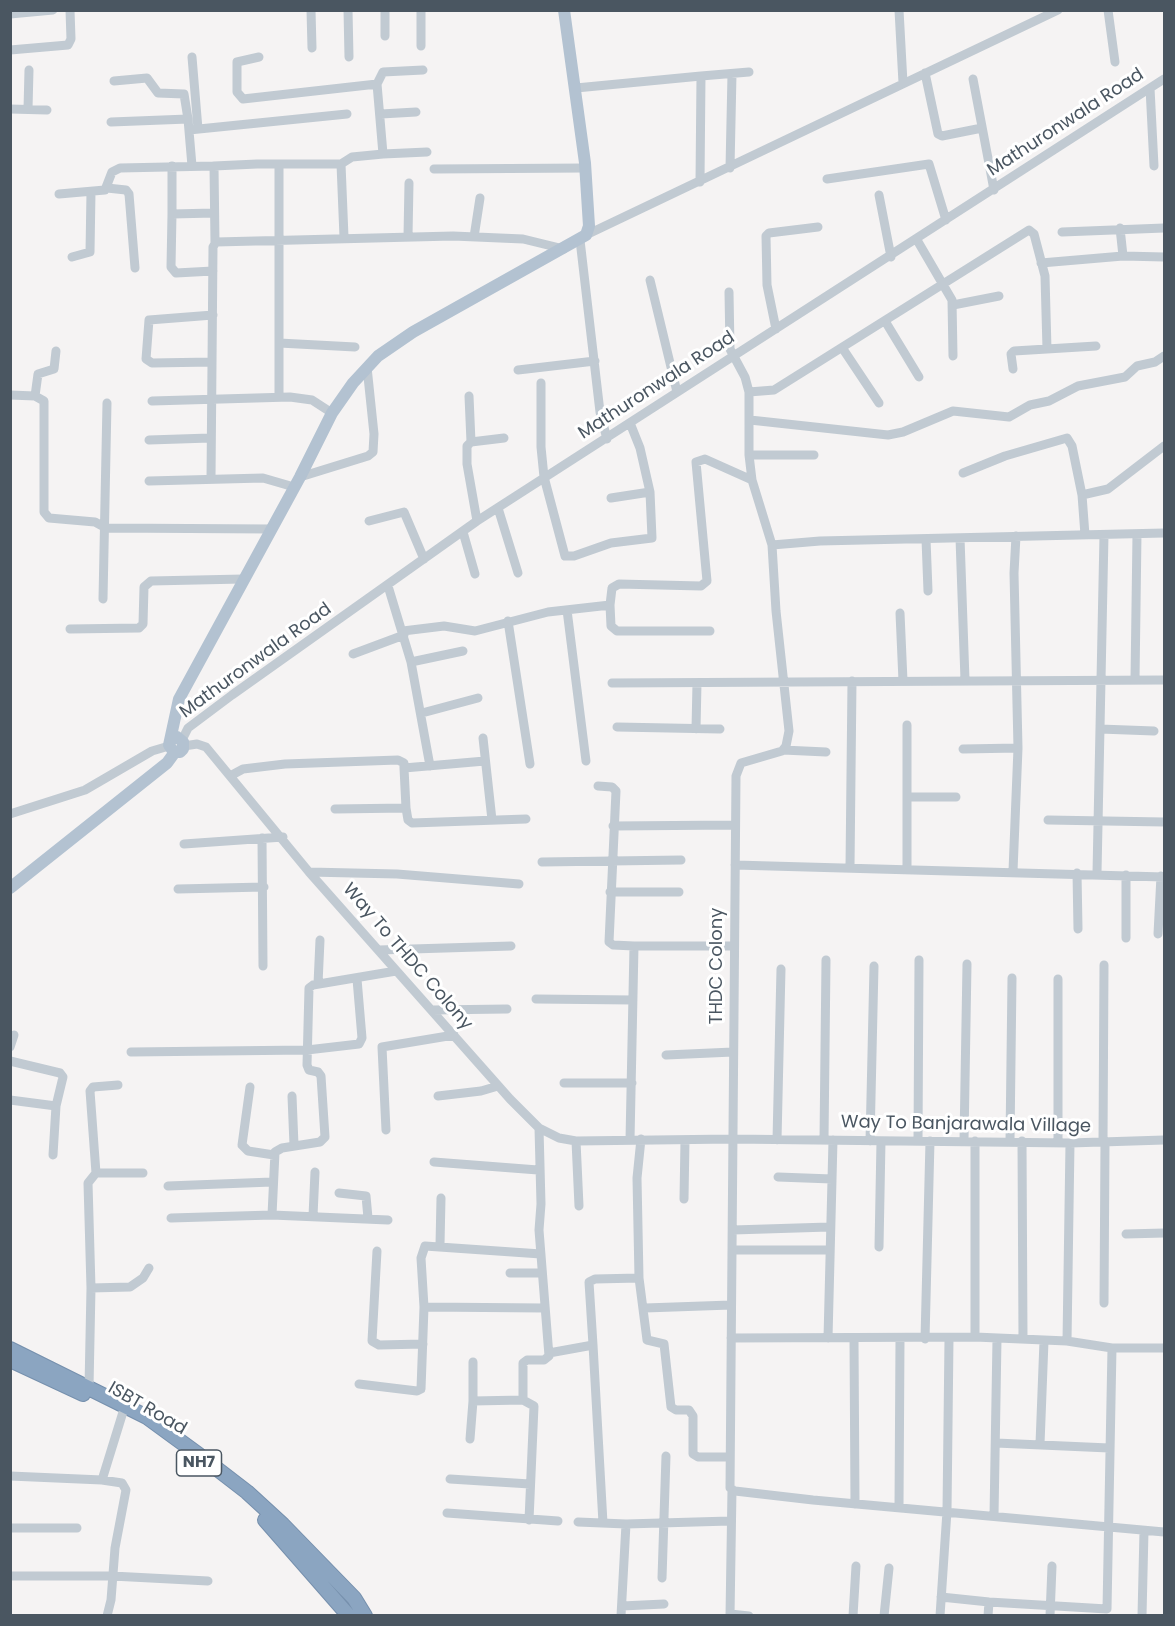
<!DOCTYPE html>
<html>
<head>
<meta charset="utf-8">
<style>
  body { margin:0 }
  #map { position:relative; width:1175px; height:1626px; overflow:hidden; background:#f5f3f3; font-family:Poppins,sans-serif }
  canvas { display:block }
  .frame { position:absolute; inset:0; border:12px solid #4a5661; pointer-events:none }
</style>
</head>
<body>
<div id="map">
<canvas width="1175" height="1626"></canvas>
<div class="frame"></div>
</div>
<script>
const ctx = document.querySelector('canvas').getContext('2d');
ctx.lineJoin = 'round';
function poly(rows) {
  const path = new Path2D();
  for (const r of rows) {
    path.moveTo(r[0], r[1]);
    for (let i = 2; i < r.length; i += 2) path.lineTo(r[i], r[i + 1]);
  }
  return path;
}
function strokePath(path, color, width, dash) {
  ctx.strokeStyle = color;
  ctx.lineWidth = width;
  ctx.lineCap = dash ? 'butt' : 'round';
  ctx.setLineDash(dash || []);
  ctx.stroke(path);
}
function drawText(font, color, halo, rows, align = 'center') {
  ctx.font = font + ' Poppins,sans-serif';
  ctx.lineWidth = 6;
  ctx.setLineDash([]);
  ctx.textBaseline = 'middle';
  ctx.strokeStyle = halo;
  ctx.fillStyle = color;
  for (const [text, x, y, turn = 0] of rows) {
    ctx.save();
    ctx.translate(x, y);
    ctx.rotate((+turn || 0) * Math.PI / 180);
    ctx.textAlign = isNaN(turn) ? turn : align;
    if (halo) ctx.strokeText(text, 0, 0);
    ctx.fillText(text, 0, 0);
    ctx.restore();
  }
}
const minor = poly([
  [311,10,312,48],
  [348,10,349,57],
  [421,10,421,46],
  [899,10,903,83],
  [1108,10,1115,62],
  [10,14,53,10],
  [385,36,385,10],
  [10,50,68,45,71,39,70,10],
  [192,57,198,129],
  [259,57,237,62,237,92,243,99,377,84,383,154,352,157,341,164],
  [925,73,938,134,942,136,982,128],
  [701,76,749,72],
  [973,79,994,190],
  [114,81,147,78,158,93,184,94,188,119],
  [377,84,383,72,423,70],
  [576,88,701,76,700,182],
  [1150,88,1154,166],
  [10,109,47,110],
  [28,109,29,70],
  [381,114,416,112],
  [111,122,188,119,192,166],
  [189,130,347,114],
  [383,154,427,152],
  [172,166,172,214],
  [730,168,732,74],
  [434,169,585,168],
  [827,179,929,164,946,220],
  [107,188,126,190,129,194,135,268],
  [59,194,105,190,112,172,120,168,214,166],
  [879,195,891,257],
  [1120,228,1123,256],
  [1062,232,1164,228],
  [586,235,1058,10],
  [408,236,409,183],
  [474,237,480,198],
  [580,240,600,412,607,439],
  [917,240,952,300,953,356],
  [215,243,214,166,257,164,341,164,344,237],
  [72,257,90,252,91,192],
  [1041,263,1123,256,1164,257],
  [213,271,176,273,171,267,172,214,214,213],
  [650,280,677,392],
  [729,292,730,349,745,377,749,392,749,455,752,480,772,545,776,611,789,731,786,746,782,751,741,763,736,776,730,1488,735,1491,813,1500,1164,1532],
  [953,305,999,296],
  [885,321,919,377],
  [776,329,767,285,766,236,769,233,818,227],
  [279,343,355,347],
  [843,349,879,403],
  [212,362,152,363,146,359,149,320,213,315],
  [1013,369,1011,354,1014,351,1096,346],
  [518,370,595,361],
  [541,383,541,447,544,477,565,556,574,556,611,543,652,538,650,492,640,448,630,423],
  [749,392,774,390,1029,230,1034,234,1045,276,1047,349],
  [10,395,35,396,44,401,44,512,49,518,95,522,106,528,271,529],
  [35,396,38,374,54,369,56,351],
  [469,396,471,442],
  [279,397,279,165],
  [152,401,290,397,312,400,332,413],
  [750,420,888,435,903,432,953,411,1009,417,1030,405,1049,401,1078,386,1125,377,1137,366,1155,362,1164,356],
  [149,440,210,438],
  [749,455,814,455],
  [963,473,1005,456,1067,438,1072,446,1082,495],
  [300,477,368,456,373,452,374,434,367,367],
  [211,479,213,247,216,242,453,236,523,239,564,249],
  [149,481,263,478,294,487],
  [611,498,650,492],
  [498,508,518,573],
  [369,521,404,512,424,559],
  [477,521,467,464,467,446,471,442,504,438],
  [463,532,475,574],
  [1085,535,1082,495,1108,489,1164,446],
  [960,538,965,680],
  [926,539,928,591],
  [772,545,820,541,1164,533],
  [388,586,411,662,430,766],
  [103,599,107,403],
  [610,605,611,626,617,631,710,631],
  [567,610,586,761],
  [900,613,903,681],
  [508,621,530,764],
  [70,629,139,628,143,624,144,587,151,581,243,579],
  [403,631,444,626,475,631,548,612,610,605,612,588,619,584,701,586,707,581,696,462,705,459,752,480],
  [353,654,404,635],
  [411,662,463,651],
  [1135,680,1137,534],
  [612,683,1164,680],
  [422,713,478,698],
  [907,725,907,869],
  [617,727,720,729],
  [696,729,697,683],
  [1100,729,1154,731],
  [483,738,492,820],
  [182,740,188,728,232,695,477,521,1164,79],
  [184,746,197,744,206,747,309,872,510,1099,539,1128,559,1138,576,1141,732,1139,1070,1143,1164,1140],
  [963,749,1018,748],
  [783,750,826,752],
  [230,776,243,769,285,764,398,760,404,763,404,768,485,761],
  [598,786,612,787,616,791,609,942,613,945,634,946,734,946],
  [907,797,956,797],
  [406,808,408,820,412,823,526,819],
  [335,809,406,808,404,768],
  [10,814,85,790,152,751,169,746],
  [1048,820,1164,822],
  [613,826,735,825],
  [262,838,263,966],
  [184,844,283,837],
  [542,862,681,860],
  [735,865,1164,877],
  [850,867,852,681],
  [1013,871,1018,748,1014,573,1016,536],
  [309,872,397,874,519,884],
  [1077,873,1078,929],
  [1097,873,1104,535],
  [1126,875,1126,938],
  [178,889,264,887],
  [610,892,679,892],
  [1158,934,1161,876],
  [379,950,511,946],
  [318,984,320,940],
  [536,999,633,1000],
  [432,1010,507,1009],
  [10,1047,14,1035],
  [131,1052,307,1050,359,1044,362,1038,357,979],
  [666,1055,733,1052],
  [10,1061,60,1073,63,1077,56,1106,53,1155],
  [564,1083,632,1083],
  [250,1087,242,1145,248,1151,274,1155],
  [292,1096,294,1145],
  [438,1096,481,1091,498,1086],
  [10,1100,56,1106],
  [386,1130,382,1047,454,1035],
  [641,1139,637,1178,639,1278,647,1340,664,1344,671,1407,676,1410,689,1410,693,1416,693,1454,698,1457,730,1457],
  [630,1140,634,946],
  [777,1140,781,969],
  [824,1140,826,960],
  [576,1141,579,1206],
  [870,1141,874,966],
  [918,1141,919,960],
  [964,1141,967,964],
  [975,1141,975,1337],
  [1010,1141,1012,978],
  [1022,1141,1023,1339],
  [1058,1142,1058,979],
  [1103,1143,1104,965],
  [434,1162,538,1170],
  [96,1173,90,1091,93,1087,118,1085],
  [778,1177,832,1179],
  [168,1186,272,1182],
  [339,1193,366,1196,368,1218],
  [684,1199,685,1140],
  [272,1215,275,1152,282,1148,320,1142,325,1137,321,1076,318,1072,309,1070,307,1065,309,988,313,985,396,971],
  [313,1216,315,1172],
  [171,1218,272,1215,388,1220],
  [733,1230,829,1227],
  [1126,1234,1164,1233],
  [440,1245,441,1198],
  [879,1247,881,1141],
  [732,1250,830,1250],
  [377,1251,372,1341,379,1345,423,1344],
  [510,1273,542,1273],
  [91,1288,130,1287,143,1278,149,1268],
  [1104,1303,1105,1142],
  [424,1307,544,1308],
  [645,1308,731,1305],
  [731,1338,975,1337,1067,1341,1112,1348,1164,1348],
  [828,1338,833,1140],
  [854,1338,855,1504],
  [925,1339,930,1141],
  [1067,1341,1070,1143],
  [593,1345,603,1523],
  [549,1353,593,1345,589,1282,595,1279,639,1278],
  [473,1362,473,1401],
  [359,1384,417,1391,421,1389,424,1307,421,1258,425,1246,541,1254],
  [89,1387,91,1288,88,1183,96,1173,143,1173],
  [523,1400,523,1363,527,1360,544,1360,549,1356,539,1230,541,1204,539,1128],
  [470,1439,473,1401,523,1400,534,1406,529,1520],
  [996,1443,1109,1448],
  [1040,1444,1044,1341],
  [10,1476,102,1480],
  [450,1479,530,1484],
  [899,1507,900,1339],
  [447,1513,558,1521],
  [994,1516,997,1339],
  [578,1522,626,1524,730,1521],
  [10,1528,77,1528],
  [10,1576,112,1576,208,1581],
  [662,1578,666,1456],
  [941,1597,989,1602,1107,1609,1112,1348],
  [622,1606,664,1604],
  [730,1614,749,1616],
  [107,1616,111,1600,115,1548,126,1490,122,1483,102,1480,123,1412],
  [621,1616,626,1524],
  [730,1616,732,1489],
  [853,1616,856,1566],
  [884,1616,889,1568],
  [940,1616,947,1511,949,1339],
  [988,1616,989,1602],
  [1050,1616,1052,1566],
  [1142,1616,1144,1531]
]);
const major = poly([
  [172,739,177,737,183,742,183,749,180,752,173,751,169,745,179,699,300,477,332,413,353,383,378,356,413,332,586,235,589,226,585,163,564,10],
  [10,888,167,763,175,752]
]);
const highway = poly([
  [10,1349,147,1417,199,1455,247,1492,283,1525,354,1598,365,1616],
  [10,1360,83,1394],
  [265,1520,349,1616]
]);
const shields = [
  [199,1463,45]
];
const shieldNames = [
  ["NH7",199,1463]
];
const streetNames = [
  ["Mathuronwala Road",1066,123,-33],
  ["Mathuronwala Road",657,386,-33],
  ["Mathuronwala Road",256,661,-36],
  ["Way To THDC Colony",407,957,49],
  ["THDC Colony",717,966,-90],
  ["Way To Banjarawala Village",966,1125,1],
  ["ISBT Road",147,1409,30]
];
strokePath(highway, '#7690ad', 16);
strokePath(minor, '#c1cad2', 9);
strokePath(major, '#b3c2d1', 12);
strokePath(highway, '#8ba5c1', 14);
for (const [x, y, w] of shields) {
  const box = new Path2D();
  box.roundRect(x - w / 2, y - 13, w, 26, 4.5);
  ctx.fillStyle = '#fff';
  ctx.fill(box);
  strokePath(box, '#4a5661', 1.5);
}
drawText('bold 16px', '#4a5661', null, shieldNames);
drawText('18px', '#4a5661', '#fff', streetNames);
</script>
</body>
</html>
